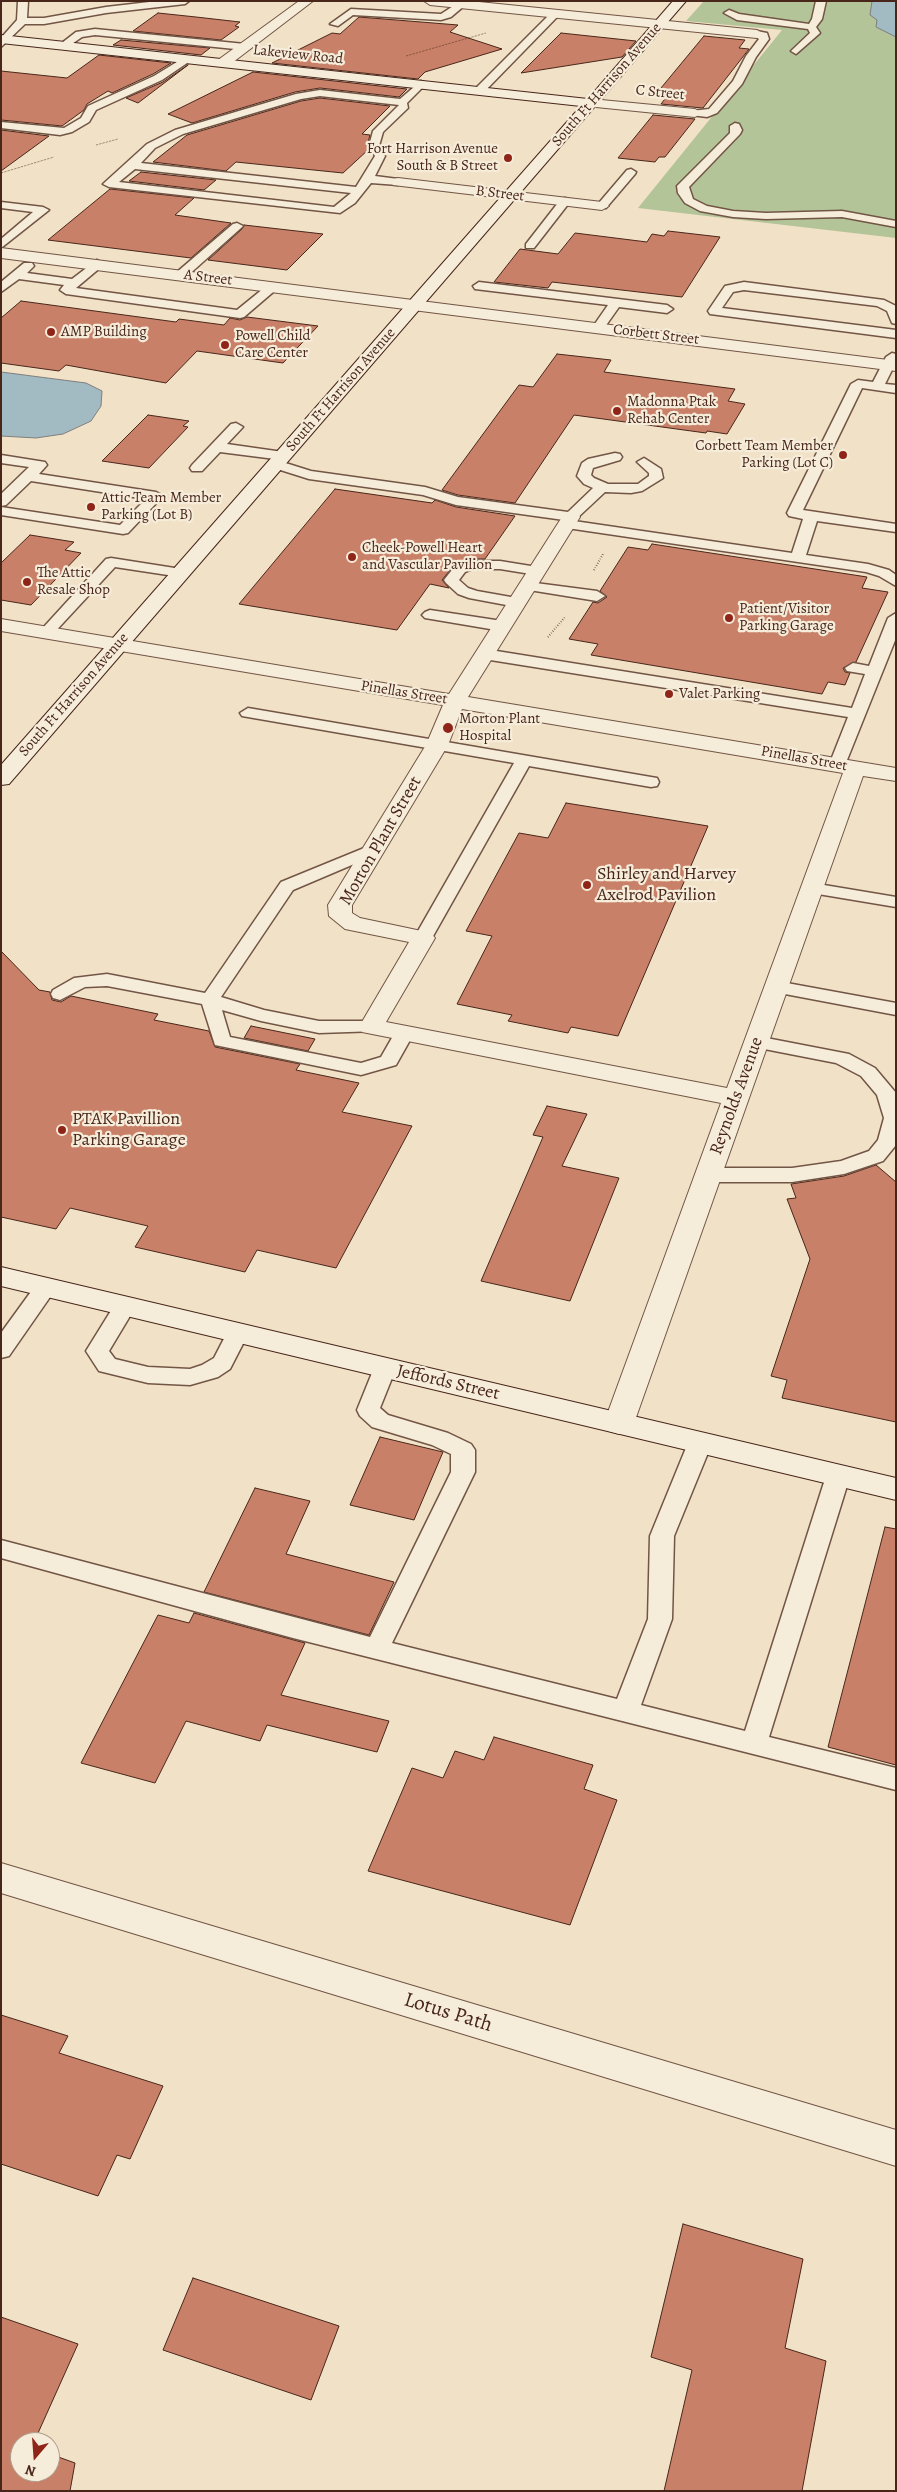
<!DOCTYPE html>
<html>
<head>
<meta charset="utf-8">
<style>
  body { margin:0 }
  #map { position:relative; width:897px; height:2492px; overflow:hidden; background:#f1e1c6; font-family:Alegreya,serif }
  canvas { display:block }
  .frame { position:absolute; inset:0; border:2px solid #48261a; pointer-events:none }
  .north { position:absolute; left:10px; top:2432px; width:50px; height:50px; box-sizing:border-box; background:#f6ecda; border:1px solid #b09d8d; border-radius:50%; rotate:198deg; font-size:14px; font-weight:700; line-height:20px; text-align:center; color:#48261a }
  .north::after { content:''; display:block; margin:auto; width:18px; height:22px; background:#8f2418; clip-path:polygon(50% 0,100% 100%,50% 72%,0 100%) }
</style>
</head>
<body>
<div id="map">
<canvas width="897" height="2492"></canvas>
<div class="frame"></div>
<div class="north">N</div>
</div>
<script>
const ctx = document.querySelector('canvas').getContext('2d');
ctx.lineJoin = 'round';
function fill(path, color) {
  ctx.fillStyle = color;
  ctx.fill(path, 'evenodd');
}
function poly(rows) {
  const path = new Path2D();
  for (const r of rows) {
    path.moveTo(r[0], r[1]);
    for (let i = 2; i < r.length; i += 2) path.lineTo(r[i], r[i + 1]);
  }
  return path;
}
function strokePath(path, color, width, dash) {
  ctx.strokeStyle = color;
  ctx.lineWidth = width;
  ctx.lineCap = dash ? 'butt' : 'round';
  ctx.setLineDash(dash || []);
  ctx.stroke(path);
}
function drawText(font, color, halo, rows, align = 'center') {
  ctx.font = font + ' Alegreya,serif';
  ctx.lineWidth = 4.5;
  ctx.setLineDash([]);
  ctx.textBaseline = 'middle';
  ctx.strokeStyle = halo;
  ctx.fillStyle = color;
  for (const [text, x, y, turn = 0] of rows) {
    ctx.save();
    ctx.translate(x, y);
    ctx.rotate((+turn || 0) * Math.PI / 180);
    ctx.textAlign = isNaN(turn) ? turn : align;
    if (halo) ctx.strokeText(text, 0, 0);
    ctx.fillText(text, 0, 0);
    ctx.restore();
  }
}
const green = poly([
  [704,1,896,1,896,238,638,208,782,30,686,21]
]);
const water = poly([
  [872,1,896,1,896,37,876,27,877,20,870,15,872,1],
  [1,372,86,383,102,391,101,406,91,421,63,434,36,438,1,436,1,372]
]);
const building = poly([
  [158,13,196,17,240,22,235,26,239,27,221,40,133,31,158,13],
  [359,17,458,25,450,32,502,49,425,72,418,79,272,63,332,33,340,34,359,17],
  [561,33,636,41,622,57,521,73,561,33],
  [704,36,745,40,739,48,749,49,703,108,661,104,668,95,656,94,704,36],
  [121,40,210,48,201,55,113,45,121,40],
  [99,55,171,63,153,74,112,93,108,91,87,104,84,110,62,126,1,120,1,71,67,78,99,55],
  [188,65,138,103,126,98,163,82,188,65],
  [253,72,407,89,399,97,320,88,295,92,192,123,168,114,253,72],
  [320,98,390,106,362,134,370,135,367,146,369,149,343,173,236,162,226,171,153,162,187,135,301,101,320,98],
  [653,115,695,119,665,157,659,157,655,162,618,158,653,115],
  [1,130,49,136,1,171,1,130],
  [141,172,216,180,204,190,129,181,141,172],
  [110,189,194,198,175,215,231,223,191,258,48,240,110,189],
  [244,225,323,234,287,270,208,260,242,229,244,225],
  [668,231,720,237,682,297,552,282,548,288,494,282,520,249,558,254,575,233,647,242,652,234,664,236,668,231],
  [21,301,176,322,179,319,224,325,230,318,240,320,247,317,318,326,283,363,197,351,166,383,66,365,59,371,1,363,1,318,21,301],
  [557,354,611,360,604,372,735,389,728,401,745,404,727,434,707,431,706,433,574,415,515,503,458,495,442,490,519,385,533,387,557,354],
  [148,415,189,421,183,426,188,427,149,468,102,461,148,415],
  [335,489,432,503,435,500,456,507,515,516,485,559,469,559,454,565,442,580,449,588,430,584,397,630,239,604,335,489],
  [30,535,74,542,65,550,81,553,31,605,1,600,1,563,30,535],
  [652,544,867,577,862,588,888,592,856,662,843,668,845,672,850,673,845,685,828,682,822,694,591,655,598,644,569,639,593,602,598,603,607,597,600,591,628,547,648,550,652,544],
  [566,803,708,826,618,1036,571,1027,568,1033,508,1021,512,1015,457,1004,492,936,466,931,519,833,548,838,566,803],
  [1,951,39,990,50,992,52,1000,61,1002,71,996,158,1014,154,1020,209,1031,215,1047,300,1064,296,1070,359,1083,342,1112,412,1126,336,1268,257,1250,245,1272,135,1247,148,1226,70,1208,56,1229,1,1217,1,951],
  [251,1026,315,1039,308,1051,244,1038,251,1026],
  [547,1106,587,1114,562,1166,619,1178,570,1301,481,1281,543,1137,533,1135,547,1106],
  [876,1165,896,1182,896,1422,782,1398,787,1380,771,1376,810,1259,787,1199,796,1198,791,1184,844,1176,876,1165],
  [380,1437,443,1452,414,1520,350,1505,380,1437],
  [255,1488,310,1501,286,1554,394,1582,369,1635,204,1592,255,1488],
  [885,1527,896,1529,896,1765,828,1747,885,1527],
  [194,1613,305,1643,281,1695,389,1721,377,1752,267,1725,260,1741,186,1721,155,1783,81,1763,158,1615,189,1623,194,1613],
  [494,1737,593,1765,584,1789,617,1800,570,1925,368,1871,412,1768,443,1778,455,1751,484,1760,494,1737],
  [1,2015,68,2036,59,2053,163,2086,130,2159,117,2155,98,2196,1,2164,1,2015],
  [683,2224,803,2259,785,2348,826,2361,802,2491,664,2491,692,2370,651,2357,683,2224],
  [193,2278,339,2326,311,2400,163,2350,193,2278],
  [1,2317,78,2344,34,2442,20,2442,20,2472,50,2472,50,2454,75,2463,70,2491,1,2491,1,2317]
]);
const pathFar1 = poly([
  [406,56,486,33],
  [96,145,118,139],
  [1,173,54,157]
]);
const path = poly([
  [594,570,603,554],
  [548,637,565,617]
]);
const lane = poly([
  [18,1,28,1,27,18,44,18,106,7,158,1,189,1,185,4,106,13,44,24,25,24,1,47,1,38,17,20,18,1],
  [461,1,466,4,464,6,451,17,441,20,353,15,338,26,330,24,351,9,441,14,461,1],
  [816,1,826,1,822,19,816,27,820,33,796,54,791,51,810,33,808,29,737,20,724,13,729,10,739,14,809,24,812,19,816,1],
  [552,12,560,14,483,93,475,93,475,89,552,12],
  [95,29,245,44,250,47,245,50,95,35,82,37,66,48,58,46,76,32,95,29],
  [757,31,767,33,769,39,756,57,742,84,717,113,707,117,691,115,691,111,709,109,733,81,746,56,759,39,752,34,757,31],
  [185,57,193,59,162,80,96,110,89,122,72,132,60,135,1,128,1,122,64,128,81,118,88,106,154,76,185,57],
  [421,81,426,84,407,103,408,108,383,132,379,146,385,156,375,176,398,179,404,182,398,185,371,183,355,203,340,213,109,187,103,184,147,144,175,130,296,94,320,90,400,99,421,81],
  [320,96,399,105,373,131,369,146,375,156,356,187,141,163,155,148,183,134,301,99,320,96],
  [135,169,351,193,334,207,119,182,135,169],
  [735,123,739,124,742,130,740,134,689,187,693,199,707,206,733,211,766,213,842,211,896,221,896,227,842,217,766,219,733,217,700,211,685,203,678,193,677,186,730,133,730,126,735,123],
  [631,169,636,172,635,174,606,208,598,208,598,204,627,170,631,169],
  [565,198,569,199,569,203,534,248,526,248,526,244,561,199,565,198],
  [1,202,43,207,49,210,1,248,1,239,33,212,1,208,1,202],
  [237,223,243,226,241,228,185,278,177,278,175,275,177,272,233,224,237,223],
  [97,260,103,264,101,267,76,288,237,310,269,284,277,284,279,287,244,317,240,318,66,294,60,290,64,285,19,279,1,292,1,282,24,263,32,263,34,266,27,273,72,279,97,260],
  [479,282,667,305,673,309,667,313,619,307,602,331,598,332,592,328,608,305,475,289,473,286,479,282],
  [744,282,884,300,896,306,896,324,892,323,887,311,877,306,744,290,733,292,722,308,896,330,896,338,710,314,708,311,725,286,744,282],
  [892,353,896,354,896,362,885,384,896,385,896,393,862,388,803,510,896,524,896,532,817,521,806,555,868,564,889,570,896,575,896,586,879,576,866,572,567,528,560,524,564,520,456,505,423,495,309,479,271,467,269,464,276,460,311,471,425,487,458,497,568,512,593,488,584,484,577,476,582,463,588,459,615,453,620,454,622,457,620,460,593,468,591,475,594,478,608,484,638,484,649,476,649,473,637,462,644,458,661,469,663,478,642,491,631,493,605,492,574,521,792,553,803,519,789,516,787,513,851,384,858,380,873,382,886,357,892,353],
  [236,423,243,427,227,444,283,452,290,456,283,460,220,452,202,471,192,471,190,468,192,465,231,424,236,423],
  [1,455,45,462,47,465,39,474,156,492,163,496,128,533,123,534,1,515,1,507,120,525,146,499,31,481,6,505,1,506,1,494,29,467,1,463,1,455],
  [111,558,181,569,188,573,181,577,115,567,51,636,41,636,38,633,41,630,106,559,111,558],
  [470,561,500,561,537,567,544,571,537,575,500,569,472,569,465,572,459,580,468,588,477,591,522,599,525,602,517,607,469,598,458,594,446,583,444,580,455,566,470,561],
  [528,582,597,591,605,596,597,601,523,589,521,586,523,583,528,582],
  [430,610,502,621,510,626,502,631,425,618,422,615,425,612,430,610],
  [896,613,896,638,845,765,843,769,837,770,831,769,829,765,848,717,484,659,476,654,484,649,852,708,865,674,847,671,845,668,853,663,869,666,888,618,896,613],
  [248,708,651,777,657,778,659,782,657,786,651,787,529,766,432,938,429,942,423,943,417,942,414,938,514,763,242,716,240,713,248,708],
  [374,844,380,845,383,849,380,853,293,890,221,997,264,1010,319,1021,371,1021,378,1023,381,1027,378,1031,319,1033,261,1021,222,1010,230,1037,361,1063,381,1057,397,1029,411,1029,414,1033,396,1065,361,1075,215,1045,202,1004,107,986,85,987,60,1000,53,998,51,994,53,990,74,978,107,974,205,993,281,882,374,844],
  [812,883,896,897,896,907,806,892,803,888,806,884,812,883],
  [776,981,896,1003,896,1015,769,991,767,987,769,983,776,981],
  [756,1036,849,1054,875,1068,896,1093,896,1145,883,1161,844,1174,792,1182,709,1182,702,1180,699,1175,702,1170,709,1168,792,1168,841,1161,869,1151,878,1140,884,1118,877,1095,861,1076,836,1063,749,1046,746,1042,749,1038,756,1036],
  [46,1280,54,1282,57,1287,9,1356,1,1358,1,1333,38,1282,46,1280],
  [125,1299,133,1301,136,1306,109,1351,115,1359,148,1367,190,1369,202,1365,214,1358,230,1327,238,1324,246,1327,249,1332,230,1369,218,1377,190,1385,148,1383,99,1371,86,1351,117,1301,125,1299],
  [385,1360,393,1362,396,1368,380,1408,388,1415,448,1433,471,1444,475,1450,475,1472,392,1643,617,1699,648,1619,650,1536,688,1443,692,1437,700,1435,708,1437,712,1443,674,1536,672,1619,641,1705,745,1731,826,1476,830,1470,838,1467,846,1470,850,1476,769,1737,896,1768,896,1790,293,1638,1,1558,1,1540,370,1637,451,1472,451,1454,432,1445,372,1427,360,1416,357,1410,374,1368,377,1362,385,1360]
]);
const street = poly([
  [299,1,313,1,228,66,218,66,217,63,218,60,299,1],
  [424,1,469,1,757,30,763,34,757,38,430,5,424,1],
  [591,99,695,109,702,113,695,117,586,106,584,103,586,100,591,99],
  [398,178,602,202,609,206,602,210,393,185,391,182,393,179,398,178],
  [1,248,896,361,896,371,1,258,1,248],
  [571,511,578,513,580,517,468,697,896,768,896,781,863,776,634,1423,629,1431,619,1434,609,1431,604,1423,721,1103,362,1032,359,1027,409,942,345,929,329,916,328,905,426,745,443,705,1,631,1,619,449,694,562,517,564,513,571,511],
  [462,709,843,773,727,1088,386,1022,435,938,431,933,360,918,352,913,352,905,448,745,462,709],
  [1,1863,896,2130,896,2166,1,1893,1,1863]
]);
const secondary = poly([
  [673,1,686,1,9,784,1,785,1,765,581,106,1,43,1,35,588,99,673,1],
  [1,1267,896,1478,896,1500,1,1286,1,1267]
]);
const markers = [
  [508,158,5,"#8f2418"],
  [51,332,5,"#8f2418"],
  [225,345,5,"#8f2418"],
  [617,411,5,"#8f2418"],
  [843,455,5,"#8f2418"],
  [91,507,5,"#8f2418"],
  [352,557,5,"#8f2418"],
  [27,582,5,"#8f2418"],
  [729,618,5,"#8f2418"],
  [669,694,5,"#8f2418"],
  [448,728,6,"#8f2418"],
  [587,885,5,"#8f2418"],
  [62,1130,5,"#8f2418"]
];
const farStreetnames = [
  ["Lakeview Road",298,55,6],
  ["South Ft Harrison Avenue",607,85,-49],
  ["C Street",660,93,6],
  ["B Street",500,194,7],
  ["A Street",208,278,7],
  ["Corbett Street",656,335,7],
  ["South Ft Harrison Avenue",341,390,-49],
  ["Pinellas Street",404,693,9],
  ["South Ft Harrison Avenue",74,695,-49],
  ["Pinellas Street",804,759,10]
];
const farPoinames = [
  ["Fort Harrison Avenue",498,149,"right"],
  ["South & B Street",498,166,"right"],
  ["AMP Building",61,332],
  ["Powell Child",235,336],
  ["Care Center",235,353],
  ["Madonna Ptak",627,402],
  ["Rehab Center",627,419],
  ["Corbett Team Member",833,446,"right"],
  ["Parking (Lot C)",833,463,"right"],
  ["Attic Team Member",101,498],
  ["Parking (Lot B)",101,515],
  ["Cheek-Powell Heart",362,548],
  ["and Vascular Pavilion",362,565],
  ["The Attic",37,573],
  ["Resale Shop",37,590],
  ["Patient/Visitor",739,609],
  ["Parking Garage",739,626],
  ["Valet Parking",679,694],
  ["Morton Plant",459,719],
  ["Hospital",459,736]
];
const streetNames = [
  ["Morton Plant Street",381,841,-60],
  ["Reynolds Avenue",737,1096,-70],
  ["Jeffords Street",448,1383,13]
];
const poiNames = [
  ["Shirley and Harvey",597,875],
  ["Axelrod Pavilion",597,896],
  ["PTAK Pavillion",72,1120],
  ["Parking Garage",72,1141]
];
const nearStreetnames = [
  ["Lotus Path",448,2013,17]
];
fill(green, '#b4c499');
fill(water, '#a2bac1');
strokePath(water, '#7e7f7e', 1);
fill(building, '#c98068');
strokePath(building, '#48261a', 1);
strokePath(lane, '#725545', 3);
strokePath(street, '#725545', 2);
strokePath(secondary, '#48261a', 2);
strokePath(pathFar1, '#48261a', 1, [0.5, 1]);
strokePath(path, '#48261a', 2, [0.5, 2]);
fill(lane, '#f6ecda');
fill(street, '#f6ecda');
fill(secondary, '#f6ecda');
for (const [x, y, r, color] of markers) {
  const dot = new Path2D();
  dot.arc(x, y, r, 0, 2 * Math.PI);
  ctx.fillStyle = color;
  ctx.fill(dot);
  strokePath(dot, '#f6ecda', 2);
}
drawText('15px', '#48261a', '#f6ecda', farStreetnames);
drawText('15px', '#48261a', '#f6ecda', farPoinames, 'left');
drawText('18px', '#48261a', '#f6ecda', streetNames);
drawText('18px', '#48261a', '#f6ecda', poiNames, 'left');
drawText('21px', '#48261a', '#f6ecda', nearStreetnames);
</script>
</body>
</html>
